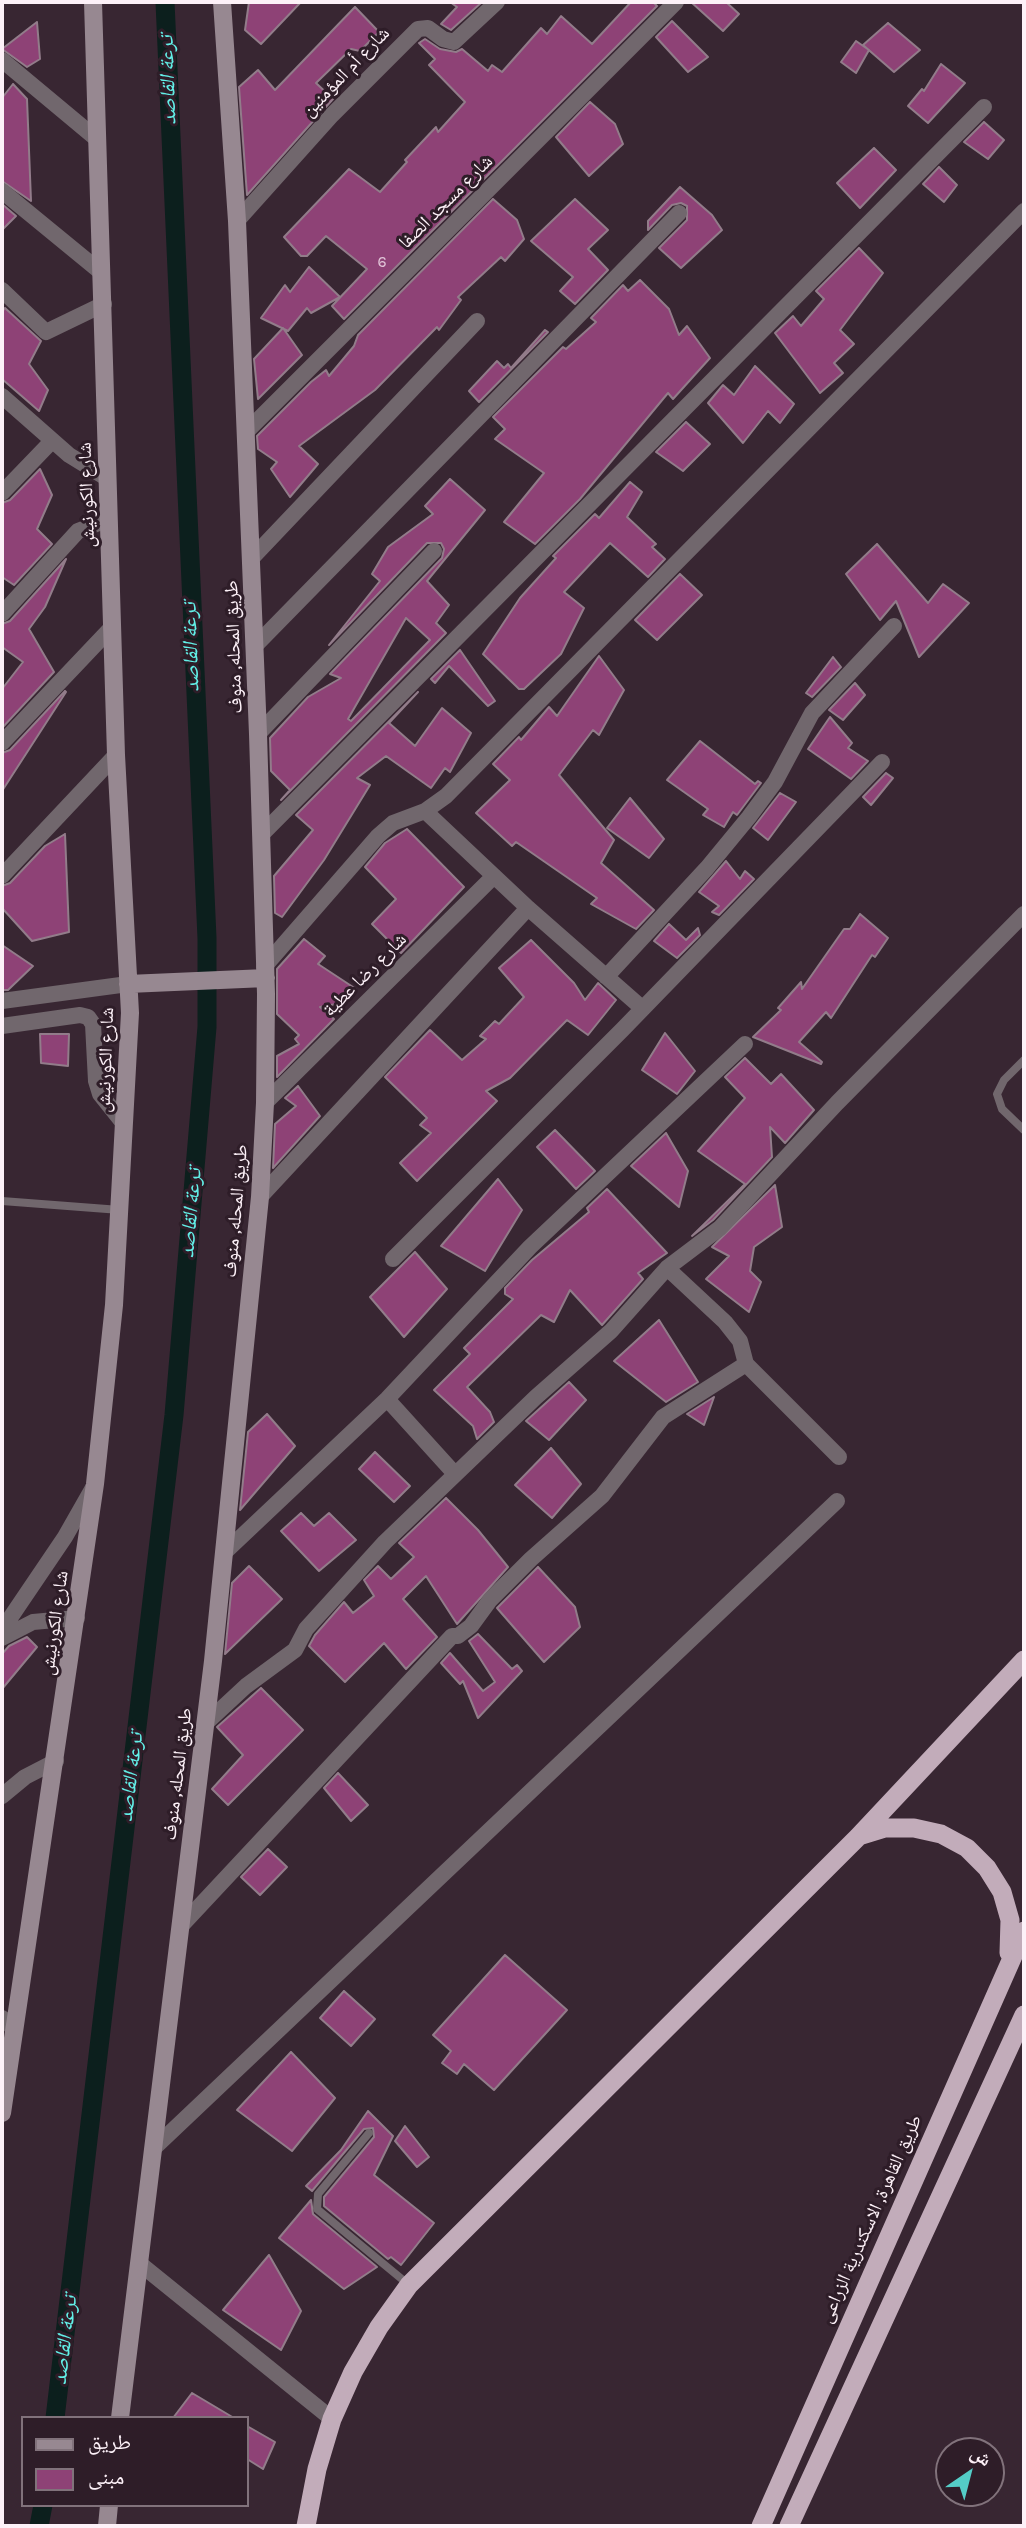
<!DOCTYPE html>
<html>
<head>
<meta charset="utf-8">
<style>
  body { margin:0 }
  #map { position:relative; width:1026px; height:2528px; overflow:hidden; background:#382632; font-family:Karla,"Noto Naskh Arabic",sans-serif }
  canvas { display:block }
  .frame { position:absolute; inset:0; border:4px solid #fdf1f8; pointer-events:none }
  .legend { position:absolute; left:21px; top:2416px; width:228px; height:91px; box-sizing:border-box; background:#2e1d28; border:2px solid #81727b; margin:0; padding:9px 12px; list-style:none; font-size:21px; color:#fdf1f8 }
  .legend li { display:flex; align-items:center; gap:14px; height:35px }
  .legend b { width:35px; border:2px solid #81727b }
  .north { position:absolute; left:935px; top:2437px; width:70px; height:70px; box-sizing:border-box; background:#2e1d28; border:2px solid #81727b; border-radius:50%; rotate:35deg; font-size:19px; font-weight:700; line-height:28px; text-align:center; color:#fdf1f8 }
  .north::after { content:''; display:block; margin:auto; width:24px; height:32px; background:#54cdc7; clip-path:polygon(50% 0,100% 100%,50% 72%,0 100%) }
</style>
</head>
<body>
<div id="map">
<canvas width="1026" height="2528"></canvas>
<div class="frame"></div>
<ul class="legend">
<li><b style="height:9px;background:#978891"></b>طريق</li>
<li><b style="height:19px;background:#8e4276"></b>مبنى</li>
</ul>
<div class="north">ش</div>
</div>
<script>
const ctx = document.querySelector('canvas').getContext('2d');
ctx.lineJoin = 'round';
function poly(rows) {
  const path = new Path2D();
  for (const r of rows) {
    path.moveTo(r[0], r[1]);
    for (let i = 2; i < r.length; i += 2) path.lineTo(r[i], r[i + 1]);
  }
  return path;
}
function strokePath(path, color, width, dash) {
  ctx.strokeStyle = color;
  ctx.lineWidth = width;
  ctx.lineCap = dash ? 'butt' : 'round';
  ctx.setLineDash(dash || []);
  ctx.stroke(path);
}
function fill(path, color) {
  ctx.fillStyle = color;
  ctx.fill(path, 'evenodd');
}
function drawText(font, color, halo, rows, align = 'center') {
  ctx.font = font + ' Karla,"Noto Naskh Arabic",sans-serif';
  ctx.lineWidth = 6;
  ctx.setLineDash([]);
  ctx.textBaseline = 'middle';
  ctx.strokeStyle = halo;
  ctx.fillStyle = color;
  for (const [text, x, y, turn = 0] of rows) {
    ctx.save();
    ctx.translate(x, y);
    ctx.rotate((+turn || 0) * Math.PI / 180);
    ctx.textAlign = isNaN(turn) ? turn : align;
    if (halo) ctx.strokeText(text, 0, 0);
    ctx.fillText(text, 0, 0);
    ctx.restore();
  }
}
const canal = poly([
  [55,2418,174,1415,207,1027,207,938,165,2],
  [39,2526,43,2505]
]);
const building = poly([
  [249,2,301,2,261,44,245,30,249,2],
  [450,2,482,2,451,30,441,24,457,7,450,2],
  [631,2,653,2,657,6,344,319,332,306,367,269,326,236,307,256,301,256,284,237,349,169,380,192,407,162,405,160,436,127,438,132,465,102,429,65,435,59,419,43,425,39,440,49,456,52,462,49,488,71,492,65,502,72,541,28,547,34,561,16,592,44,631,2],
  [691,2,726,2,739,14,723,31,691,2],
  [355,7,379,32,360,51,351,49,316,83,333,99,247,195,239,87,258,70,275,90,355,7],
  [672,21,708,57,688,72,656,37,672,21],
  [37,22,40,59,27,67,2,49,37,22],
  [888,23,920,50,894,72,863,45,888,23],
  [856,41,869,50,856,73,841,62,856,41],
  [941,64,965,83,928,123,908,106,922,89,924,91,941,64],
  [13,84,27,99,31,201,2,181,2,98,13,84],
  [590,102,615,124,623,144,589,176,556,137,590,102],
  [984,122,1004,140,988,159,964,142,984,122],
  [874,148,896,170,860,208,837,183,874,148],
  [939,167,957,185,944,202,923,184,939,167],
  [680,187,712,215,722,230,681,268,659,248,687,220,687,206,681,203,672,205,648,230,648,221,680,187],
  [493,199,517,220,524,239,505,261,501,257,458,297,461,300,439,330,437,327,375,390,299,446,318,464,290,497,271,469,277,462,258,449,257,436,311,382,326,370,329,376,354,346,358,335,493,199],
  [575,199,608,230,588,249,608,270,575,304,560,291,573,277,531,241,575,199],
  [2,204,16,216,2,230,2,204],
  [859,248,883,273,840,330,854,344,834,363,843,373,820,393,775,333,793,316,801,326,824,299,816,291,859,248],
  [309,267,340,297,311,313,307,308,288,331,261,318,285,285,290,292,309,267],
  [640,280,669,309,679,335,687,326,710,358,673,399,668,393,580,499,535,544,504,522,544,473,495,439,505,429,493,417,563,347,566,349,596,322,591,318,623,285,628,291,640,280],
  [5,308,41,341,29,364,48,390,39,411,2,379,2,312,5,308],
  [283,328,302,355,258,399,254,359,283,328],
  [545,330,548,332,479,402,469,391,497,361,504,368,508,364,511,368,545,330],
  [755,366,794,404,780,423,768,411,743,443,708,403,723,385,734,395,755,366],
  [686,422,710,444,683,471,656,452,686,422],
  [40,469,52,495,37,529,52,544,14,585,2,577,2,503,10,500,40,469],
  [450,479,485,510,427,581,449,605,436,623,446,633,281,800,290,790,271,771,270,738,308,697,341,678,330,674,442,558,444,549,441,543,427,543,329,645,380,581,372,574,388,547,433,514,425,506,450,479],
  [406,618,430,640,351,721,348,719,406,618],
  [630,482,642,492,627,517,656,544,652,547,665,559,648,577,610,543,564,592,584,608,561,654,524,689,519,689,483,654,520,598,556,558,553,556,595,514,599,518,630,482],
  [877,544,928,603,943,584,969,603,919,657,896,601,880,620,846,574,877,544],
  [66,559,45,607,29,629,54,672,2,728,2,689,23,662,2,647,2,624,10,621,66,559],
  [680,574,702,595,657,640,635,620,680,574],
  [460,650,495,701,488,706,449,666,435,683,431,679,460,650],
  [599,656,624,690,599,735,593,730,559,775,614,840,601,863,654,910,636,929,591,904,597,898,516,842,512,846,476,813,510,780,493,764,519,737,521,740,549,707,557,716,599,656],
  [833,657,841,667,812,697,806,693,833,657],
  [855,683,865,695,843,720,829,710,855,683],
  [65,691,66,692,2,791,2,753,10,750,65,691],
  [418,692,389,723,415,746,442,708,471,733,450,772,445,768,431,788,386,756,357,778,370,785,324,860,282,917,275,913,274,876,313,830,296,815,418,692],
  [830,717,852,743,848,748,868,761,851,779,808,749,830,717],
  [700,741,755,784,758,781,761,783,737,815,733,812,724,827,703,815,708,809,667,780,700,741],
  [886,773,893,778,871,805,863,797,886,773],
  [780,793,796,802,768,840,753,828,780,793],
  [630,798,664,839,649,858,607,828,630,798],
  [407,829,464,887,401,953,372,924,396,899,365,867,385,843,407,829],
  [65,834,69,932,32,941,2,908,2,886,10,883,45,846,65,834],
  [726,861,740,879,745,871,754,879,719,915,712,912,719,906,699,892,726,861],
  [860,914,888,938,875,957,872,955,831,1018,826,1012,799,1042,822,1062,821,1064,753,1037,781,1010,778,1008,801,982,802,989,844,929,850,929,860,914],
  [669,924,686,940,698,928,700,935,677,958,654,941,669,924],
  [304,939,325,956,318,964,356,989,347,1002,320,1007,334,1019,277,1077,277,1056,299,1044,295,1039,299,1035,277,1014,277,969,304,939],
  [531,940,574,983,585,1000,598,983,616,1000,588,1035,567,1020,510,1078,486,1091,497,1101,417,1181,400,1163,431,1133,420,1125,427,1118,385,1077,430,1030,462,1060,486,1039,480,1036,495,1021,499,1024,524,997,499,968,531,940],
  [2,945,33,966,8,990,2,990,2,945],
  [665,1033,695,1071,677,1094,642,1070,665,1033],
  [40,1034,69,1034,68,1066,41,1063,40,1034],
  [745,1058,771,1084,781,1074,814,1110,785,1143,770,1127,772,1157,713,1220,692,1236,745,1184,698,1151,745,1098,725,1077,745,1058],
  [298,1086,320,1116,273,1168,275,1124,296,1106,285,1098,298,1086],
  [555,1130,595,1171,576,1189,537,1147,555,1130],
  [666,1133,688,1171,679,1207,631,1166,666,1133],
  [498,1179,522,1210,485,1271,441,1246,498,1179],
  [775,1185,782,1227,754,1247,750,1271,761,1282,749,1312,706,1279,729,1256,712,1247,775,1185],
  [607,1189,667,1253,638,1273,643,1279,602,1325,570,1290,554,1322,541,1315,467,1387,490,1412,494,1422,477,1439,473,1426,434,1390,470,1354,464,1348,513,1299,505,1294,505,1288,532,1260,589,1212,587,1208,607,1189],
  [415,1252,447,1289,404,1337,370,1297,415,1252],
  [659,1320,698,1382,666,1402,614,1361,659,1320],
  [569,1382,586,1400,549,1440,526,1421,569,1382],
  [714,1397,704,1425,687,1414,714,1397],
  [267,1414,295,1446,240,1510,248,1432,267,1414],
  [551,1448,581,1484,552,1518,515,1485,551,1448],
  [375,1452,410,1486,394,1502,359,1469,375,1452],
  [446,1498,478,1530,508,1567,457,1624,426,1576,403,1599,437,1637,406,1669,384,1643,345,1682,309,1646,315,1635,344,1602,353,1613,374,1596,364,1580,378,1566,391,1579,414,1557,399,1543,446,1498],
  [301,1513,314,1526,329,1513,356,1540,319,1571,281,1531,301,1513],
  [249,1566,282,1599,225,1654,232,1583,249,1566],
  [538,1567,575,1607,580,1627,544,1662,497,1608,538,1567],
  [478,1634,512,1669,517,1665,522,1671,478,1718,463,1681,460,1684,441,1663,450,1653,483,1691,495,1682,469,1641,478,1634],
  [27,1637,37,1647,2,1689,2,1654,9,1646,27,1637],
  [261,1688,303,1730,228,1805,212,1789,243,1755,217,1727,261,1688],
  [338,1773,368,1805,351,1821,324,1788,338,1773],
  [268,1849,287,1867,260,1895,241,1877,268,1849],
  [505,1955,567,2010,494,2090,464,2064,457,2074,442,2063,451,2051,433,2035,505,1955],
  [344,1991,375,2019,351,2046,320,2018,344,1991],
  [291,2052,335,2098,292,2151,237,2110,291,2052],
  [368,2111,393,2136,374,2175,434,2223,401,2265,391,2257,388,2259,324,2206,324,2197,374,2137,373,2128,364,2129,312,2191,306,2186,341,2150,368,2111],
  [405,2126,429,2157,417,2167,395,2141,405,2126],
  [311,2200,313,2214,377,2267,344,2289,279,2238,311,2200],
  [269,2255,301,2311,281,2350,223,2310,269,2255],
  [192,2393,234,2418,173,2418,192,2393],
  [247,2426,275,2442,263,2469,247,2459,247,2426]
]);
const service = poly([
  [1024,1060,1004,1080,997,1094,1002,1109,1024,1130],
  [2,1201,120,1210],
  [369,2133,318,2194,317,2209,409,2285]
]);
const minor = poly([
  [2,60,98,140],
  [2,191,102,273],
  [237,221,332,115,418,29,428,28,443,39,454,42,497,2],
  [2,290,46,332,104,304],
  [2,396,69,455,108,479],
  [246,432,676,2],
  [2,493,52,441],
  [251,559,477,321],
  [2,614,78,531,109,519],
  [255,646,679,213],
  [258,734,434,551],
  [2,743,113,626],
  [425,811,528,908,642,1008],
  [261,835,984,107],
  [2,876,116,755],
  [264,967,378,836,393,823,425,811,446,796,1024,211],
  [606,977,707,868,749,817,775,782,812,713,894,626],
  [2,1001,128,984],
  [2,1026,80,1015,88,1017,93,1024,96,1081,100,1094,124,1124],
  [265,1103,494,876],
  [260,1197,528,908],
  [393,1259,622,1030,882,762],
  [667,1268,725,1322,740,1341,746,1364,839,1457],
  [387,1399,455,1474],
  [224,1553,387,1399,530,1247,745,1044],
  [2,1630,65,1537,94,1486],
  [2,1638,33,1622,77,1618],
  [205,1724,246,1686,295,1650,306,1629,385,1542,536,1397,611,1331,667,1268,720,1228,837,1103,1024,914],
  [2,1796,25,1777,56,1761],
  [181,1926,452,1636,458,1636,471,1626,490,1600,531,1559,602,1496,663,1417,746,1364],
  [2,2018,15,2030],
  [153,2149,837,1501],
  [139,2263,332,2419]
]);
const secondary = poly([
  [128,984,266,978],
  [2,2113,95,1484,114,1305,130,1013,116,755,93,2],
  [120,2418,213,1661,260,1197,265,1103,266,994,258,734,237,221,222,2],
  [107,2526,109,2505]
]);
const trunk = poly([
  [859,1836,885,1828,914,1828,941,1834,967,1848,987,1868,1002,1892,1010,1920,1009,1953],
  [306,2526,317,2469,332,2419,353,2372,379,2327,409,2285,858,1837,1024,1660],
  [761,2526,1024,1931],
  [789,2526,1024,2015]
]);
const numberNames = [
  ["6",382,262]
];
const streetNames = [
  ["شارع أم المؤمنين",346,72,-46],
  ["شارع مسجد الصفا",446,202,-45],
  ["شارع الكورنيش",87,495,-92],
  ["طريق المحله, منوف",234,647,-92],
  ["شارع رضا عطية",365,975,-45],
  ["شارع الكورنيش",106,1060,-88],
  ["طريق المحله, منوف",236,1211,-85],
  ["شارع الكورنيش",55,1623,-82],
  ["طريق المحله, منوف",178,1774,-83],
  ["طريق القاهرة, الاسكندرية الزراعى",871,2219,-66]
];
const waterNames = [
  ["ترعة القاصد",168,80,-92],
  ["ترعة القاصد",191,647,-92],
  ["ترعة القاصد",191,1213,-85],
  ["ترعة القاصد",131,1777,-83],
  ["ترعة القاصد",65,2340,-83]
];
strokePath(canal, '#0c1f1d', 19);
fill(building, '#8e4276');
strokePath(building, '#927c8a', 2);
strokePath(service, '#71676d', 8);
strokePath(minor, '#71676d', 16);
strokePath(secondary, '#978891', 18);
strokePath(trunk, '#c2acba', 19);
drawText('16px', '#e1c5d8', null, numberNames);
drawText('19px', '#fdf1f8', '#2e1d28', streetNames);
drawText('italic 21px', '#62f0e8', '#2e1d28', waterNames);
</script>
</body>
</html>
